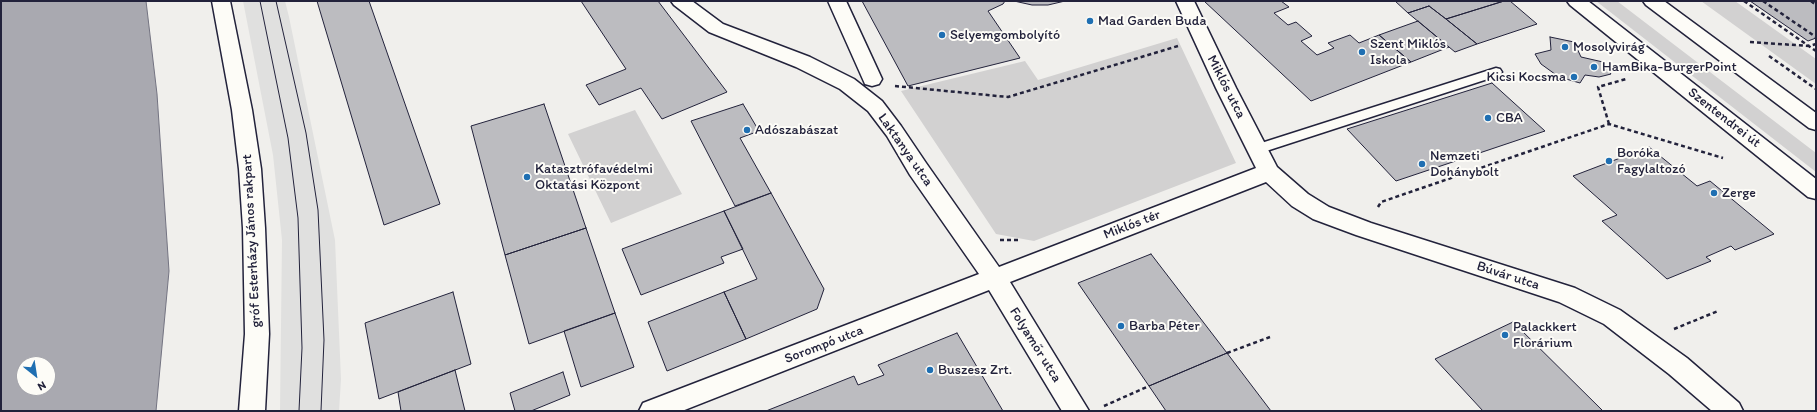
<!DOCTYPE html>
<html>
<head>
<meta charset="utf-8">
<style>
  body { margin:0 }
  #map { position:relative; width:1817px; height:412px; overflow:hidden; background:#f0efec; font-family:Itim,sans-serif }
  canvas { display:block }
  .frame { position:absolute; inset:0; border:2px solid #22223b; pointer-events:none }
  .north { position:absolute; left:16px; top:356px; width:40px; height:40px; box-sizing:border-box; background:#fdfcf7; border:1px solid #a5a5ac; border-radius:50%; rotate:150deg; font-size:11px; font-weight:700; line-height:16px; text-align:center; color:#22223b }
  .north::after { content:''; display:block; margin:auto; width:14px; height:18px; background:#1f6fb2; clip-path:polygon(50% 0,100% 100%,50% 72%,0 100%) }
</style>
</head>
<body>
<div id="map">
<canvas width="1817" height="412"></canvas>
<div class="frame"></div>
<div class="north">N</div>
</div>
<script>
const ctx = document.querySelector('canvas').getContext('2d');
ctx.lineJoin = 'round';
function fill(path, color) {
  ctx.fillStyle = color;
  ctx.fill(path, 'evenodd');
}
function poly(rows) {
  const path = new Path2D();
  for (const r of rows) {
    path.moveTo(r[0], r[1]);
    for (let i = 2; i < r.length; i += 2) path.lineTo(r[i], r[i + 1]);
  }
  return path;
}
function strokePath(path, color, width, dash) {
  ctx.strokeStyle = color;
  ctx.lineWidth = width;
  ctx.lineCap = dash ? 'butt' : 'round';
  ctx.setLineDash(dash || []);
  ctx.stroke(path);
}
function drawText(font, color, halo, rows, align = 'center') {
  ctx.font = font + ' Itim,sans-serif';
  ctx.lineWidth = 4;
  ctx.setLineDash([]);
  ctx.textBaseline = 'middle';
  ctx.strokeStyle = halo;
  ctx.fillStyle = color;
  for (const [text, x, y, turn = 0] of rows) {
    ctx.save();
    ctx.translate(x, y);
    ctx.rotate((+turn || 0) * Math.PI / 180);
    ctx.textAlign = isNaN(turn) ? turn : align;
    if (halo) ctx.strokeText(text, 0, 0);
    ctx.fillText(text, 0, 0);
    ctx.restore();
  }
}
const built = poly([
  [243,1,285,1,289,17,335,240,341,379,339,411,280,411,282,240,273,155]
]);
const green = poly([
  [1596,1,1617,1,1816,153,1816,172],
  [1701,1,1735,1,1816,59,1816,84],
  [1177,38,1236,163,1034,241,996,234,901,91,1025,61,1038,80],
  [635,110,682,194,611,223,568,134]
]);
const water = poly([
  [1,1,146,1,157,94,169,271,156,411,1,411,1,1],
  [24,364,48,364,48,388,24,388,24,364]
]);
const building = poly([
  [317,1,369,1,440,204,384,225,317,1],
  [581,1,658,1,727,92,662,119,641,88,599,105,586,85,626,69,581,1],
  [862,1,1005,1,1003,4,988,11,1020,58,908,86,862,1],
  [1014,1,1065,1,1048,5,1032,5,1014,1],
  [1204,1,1281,1,1289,7,1274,13,1288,25,1296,22,1312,36,1301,41,1317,55,1334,48,1328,43,1350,35,1359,43,1379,35,1411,62,1311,101,1204,1],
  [1395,1,1504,1,1446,19,1429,6,1408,13,1395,1],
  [1504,1,1510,1,1537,24,1477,44,1446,19,1504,1],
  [1750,1,1816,1,1816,38,1808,41,1750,1],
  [1429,6,1446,19,1477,44,1455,52,1408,13,1429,6],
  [1418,21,1449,47,1411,62,1379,35,1418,21],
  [1550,37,1574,42,1581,57,1603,62,1611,74,1599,77,1585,75,1580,83,1559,77,1541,64,1535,54,1551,50,1550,37],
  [1492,83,1545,131,1396,181,1347,129,1492,83],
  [544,104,586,228,505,255,471,126,544,104],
  [743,104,759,131,740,138,771,193,735,206,691,121,743,104],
  [1649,147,1697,186,1710,181,1774,234,1735,250,1731,246,1706,257,1711,261,1667,279,1602,221,1617,215,1573,176,1649,147],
  [771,193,824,289,817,309,746,339,724,292,757,279,724,211,771,193],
  [724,211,743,249,721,257,724,263,641,295,622,249,724,211],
  [586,228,615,313,529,344,505,255,586,228],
  [1151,254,1227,353,1149,386,1078,283,1151,254],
  [453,292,471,364,379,399,365,323,453,292],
  [724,292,746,339,667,371,648,322,724,292],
  [615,313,634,367,581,387,564,331,615,313],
  [1513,322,1603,411,1483,411,1435,359,1513,322],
  [957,333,1003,411,766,411,854,376,858,385,884,375,878,365,957,333],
  [1227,353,1271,411,1166,411,1149,386,1227,353],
  [455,370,465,411,401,411,398,392,455,370],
  [563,372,570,395,531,411,515,411,510,393,563,372]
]);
const path = poly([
  [1744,1,1816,51],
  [1763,1,1816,37],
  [1811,1,1816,5],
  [1750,42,1809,46,1816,44],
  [1769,56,1816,89],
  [895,86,1008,97,1178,46],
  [1609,124,1598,87,1626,79],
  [1378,207,1381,202,1609,124,1723,158],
  [1000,240,1021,240],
  [1674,329,1718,311],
  [1227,353,1270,337],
  [1104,406,1149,386]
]);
const lane = poly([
  [1496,68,1500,69,1502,72,1500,75,1257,154,1252,152,1250,149,1252,146,1496,68]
]);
const street = poly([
  [671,1,692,1,723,24,810,57,854,79,882,101,901,126,926,163,999,267,1256,168,1216,88,1176,1,1194,1,1236,88,1277,167,1308,194,1329,207,1371,223,1575,288,1620,310,1687,358,1739,403,1743,411,1712,411,1669,374,1604,324,1559,302,1356,235,1313,219,1292,206,1266,182,1010,282,1089,411,1062,411,989,290,682,411,639,411,643,403,979,274,910,175,887,136,868,111,840,89,796,67,709,32,674,5,671,1],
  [828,1,846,1,882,79,879,84,872,86,865,84,828,1]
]);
const secondary = poly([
  [212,1,230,1,252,110,261,169,265,228,269,334,265,411,239,411,245,334,243,228,239,169,232,110,212,1]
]);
const primary = poly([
  [1567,1,1588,1,1816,179,1816,199,1808,197,1570,5,1567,1],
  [1643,1,1664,1,1816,113,1816,130,1809,128,1646,5,1643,1]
]);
const tram = poly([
  [260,1,288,138,298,218,302,348,299,411],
  [276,1,306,133,318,210,324,340,321,411]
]);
const markers = [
  [1090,21,4,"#1f6fb2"],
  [942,35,4,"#1f6fb2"],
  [1565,47,4,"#1f6fb2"],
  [1362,52,4,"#1f6fb2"],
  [1594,67,4,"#1f6fb2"],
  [1574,77,4,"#1f6fb2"],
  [1488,118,4,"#1f6fb2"],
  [747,130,4,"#1f6fb2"],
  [1609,161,4,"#1f6fb2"],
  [1422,164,4,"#1f6fb2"],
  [527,177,4,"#1f6fb2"],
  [1714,193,4,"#1f6fb2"],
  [1121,326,4,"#1f6fb2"],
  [1505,335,4,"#1f6fb2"],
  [930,370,4,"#1f6fb2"]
];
const poiNames = [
  ["Mad Garden Buda",1098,21],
  ["Selyemgombolyító",950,35],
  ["Szent Miklós",1370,44],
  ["Iskola",1370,60],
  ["Mosolyvirág",1573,47],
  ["HamBika-BurgerPoint",1602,67],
  ["Kicsi Kocsma",1566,77,"right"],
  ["CBA",1496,118],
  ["Adószabászat",755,130],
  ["Boróka",1617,153],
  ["Fagylaltozó",1617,169],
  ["Nemzeti",1430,156],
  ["Dohánybolt",1430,172],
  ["Katasztrófavédelmi",535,169],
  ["Oktatási Központ",535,185],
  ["Zerge",1722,193],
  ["Barba Péter",1129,326],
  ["Palackkert",1513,327],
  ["Florárium",1513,343],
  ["Buszesz Zrt.",938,370]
];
const streetNames = [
  ["Miklós utca",1226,87,63],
  ["Szentendrei út",1724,118,38],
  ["Laktanya utca",905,150,55],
  ["Miklós tér",1132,225,-21],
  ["gróf Esterházy János rakpart",252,241,-93],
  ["Búvár utca",1508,276,18],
  ["Sorompó utca",824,345,-21],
  ["Folyamőr utca",1035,345,58]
];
fill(built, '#e0e0df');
fill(green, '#d2d1d1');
fill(water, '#a9a9b0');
strokePath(water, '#737381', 1);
fill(building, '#bcbcc0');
strokePath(building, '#22223b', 1);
strokePath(lane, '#22223b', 3);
strokePath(street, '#22223b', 3);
strokePath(secondary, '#22223b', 3);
strokePath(primary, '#22223b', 3);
strokePath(path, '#22223b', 2.5, [4, 3]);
fill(lane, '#fdfcf7');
fill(street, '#fdfcf7');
fill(secondary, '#fdfcf7');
fill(primary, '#fdfcf7');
strokePath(tram, '#22223b', 1);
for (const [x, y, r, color] of markers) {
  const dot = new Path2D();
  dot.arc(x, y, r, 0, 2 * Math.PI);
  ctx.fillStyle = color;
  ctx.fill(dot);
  strokePath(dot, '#fdfcf7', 1.5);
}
drawText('14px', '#22223b', '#fdfcf7', poiNames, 'left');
drawText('14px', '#22223b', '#fdfcf7', streetNames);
</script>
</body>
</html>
